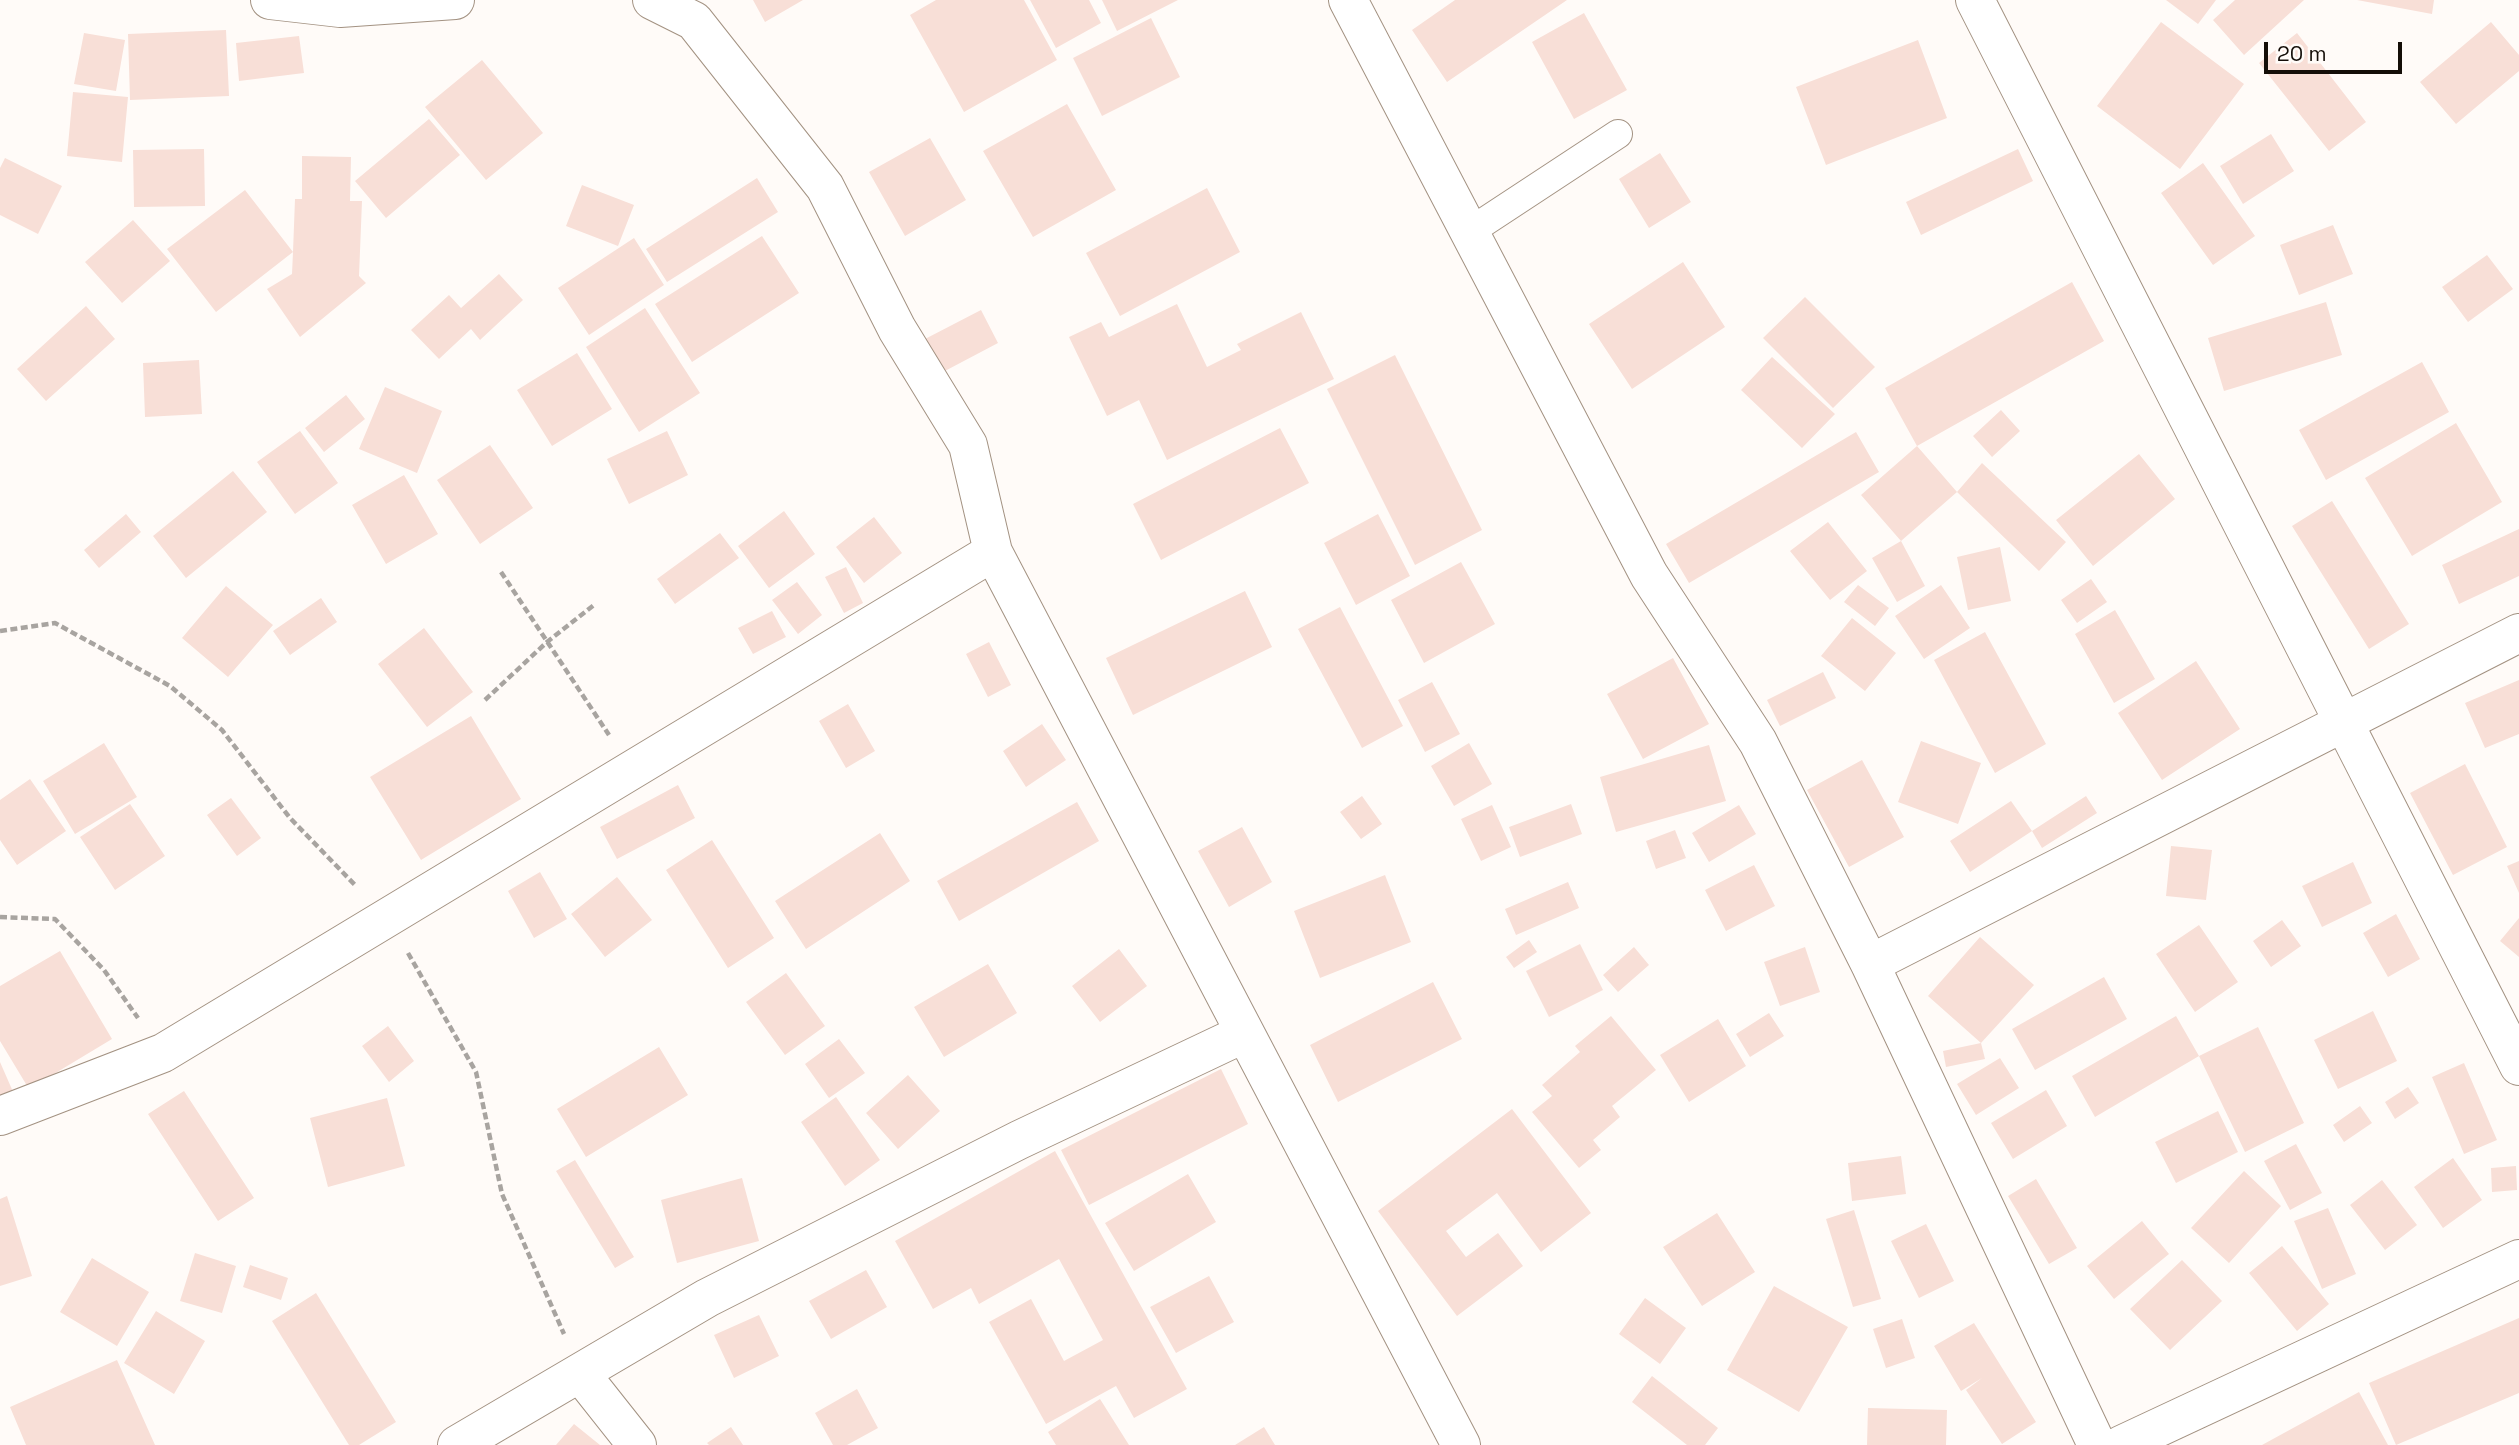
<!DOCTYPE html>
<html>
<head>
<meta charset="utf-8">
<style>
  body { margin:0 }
  #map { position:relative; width:2519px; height:1445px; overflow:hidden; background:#fffbf8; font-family:"Space Grotesk",sans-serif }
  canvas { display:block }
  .scale { position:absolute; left:2264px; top:42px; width:138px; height:32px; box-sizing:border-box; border:4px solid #140e08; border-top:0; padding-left:9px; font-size:21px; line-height:24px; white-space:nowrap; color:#140e08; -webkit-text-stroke:5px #fffbf8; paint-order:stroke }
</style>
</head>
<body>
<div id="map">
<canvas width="2519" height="1445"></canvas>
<div class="scale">20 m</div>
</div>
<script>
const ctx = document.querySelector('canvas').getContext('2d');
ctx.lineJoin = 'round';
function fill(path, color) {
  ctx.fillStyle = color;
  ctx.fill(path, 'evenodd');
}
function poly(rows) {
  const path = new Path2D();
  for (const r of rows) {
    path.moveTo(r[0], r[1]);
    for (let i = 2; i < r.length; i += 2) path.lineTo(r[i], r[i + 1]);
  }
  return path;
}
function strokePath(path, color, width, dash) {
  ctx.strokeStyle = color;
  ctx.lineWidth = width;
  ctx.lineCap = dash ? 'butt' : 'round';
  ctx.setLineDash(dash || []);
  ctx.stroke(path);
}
const building = poly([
  [753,0,803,0,765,22],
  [936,0,1024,0,1057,60,964,112,910,15],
  [1030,0,1089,0,1101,23,1056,48],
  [1102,0,1178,0,1117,31],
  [1455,0,1567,0,1447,82,1412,30],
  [2166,0,2216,0,2198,24],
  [2235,0,2304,0,2244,55,2213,20],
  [2357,0,2434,0,2432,14],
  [1584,13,1627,90,1574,119,1532,42],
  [1151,18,1180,77,1102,116,1073,58],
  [2161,22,2244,84,2180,169,2097,106],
  [2491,22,2519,55,2519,71,2456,124,2420,82],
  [226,30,229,96,130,100,128,34],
  [84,33,125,40,116,91,74,84],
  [2297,33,2366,122,2329,151,2259,63],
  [299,36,304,73,239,81,236,43],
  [1918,40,1947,118,1826,165,1796,87],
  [482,60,543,133,486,180,425,107],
  [73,92,128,97,122,162,67,156],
  [1067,104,1116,190,1033,237,983,151],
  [429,119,460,155,386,218,355,181],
  [2271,134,2294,171,2243,204,2220,166],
  [930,138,966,200,905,236,869,172],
  [204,149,205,206,134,207,133,150],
  [2018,149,2033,181,1921,235,1906,202],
  [1660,153,1691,202,1649,228,1619,179],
  [302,156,351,157,350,201,362,201,359,276,366,283,300,337,267,289,292,274,293,252,216,312,167,249,245,190,293,252,295,199,302,199],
  [5,158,62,186,38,234,0,215,0,168],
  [2203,163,2255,236,2213,265,2161,193],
  [757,178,778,212,667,282,646,249],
  [582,185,634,205,618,246,566,226],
  [1207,188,1240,252,1120,316,1086,253],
  [133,220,170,261,122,303,85,262],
  [2333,225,2353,274,2299,295,2280,245],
  [762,236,799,293,692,362,655,304],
  [634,238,664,285,589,335,558,288],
  [2487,255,2513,289,2468,322,2442,287],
  [1683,262,1725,327,1632,389,1589,324],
  [499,274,523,300,480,340,471,329,439,359,411,330,449,295,461,308],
  [2072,282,2104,341,1917,446,1885,388],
  [1805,297,1875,367,1833,408,1763,338],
  [2326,302,2342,355,2224,391,2208,338],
  [1177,304,1207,367,1241,350,1237,344,1301,312,1334,379,1167,460,1139,400,1107,416,1069,337,1101,322,1109,337],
  [86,306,115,339,46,401,17,369],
  [645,308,700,393,639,432,586,347],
  [981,310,998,343,943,372,925,339],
  [577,353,612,409,552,446,517,390],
  [1395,355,1482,530,1415,565,1327,389],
  [1772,357,1835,414,1802,448,1741,390],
  [199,360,202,414,145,417,143,363],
  [2422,362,2449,412,2326,480,2299,430],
  [385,387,442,411,417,473,359,449],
  [346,395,365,419,324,452,305,428],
  [2001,410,2020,431,1992,457,1973,436],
  [2456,423,2502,502,2412,556,2365,478],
  [1280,428,1309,483,1161,560,1133,504],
  [300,431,338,483,295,514,257,462],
  [667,431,688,475,629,504,607,459],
  [1856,432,1879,472,1689,583,1666,544],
  [490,445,533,508,480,544,437,480],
  [1917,446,1957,492,1901,541,1861,495],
  [2139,454,2175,499,2093,566,2056,520],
  [1982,463,2066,542,2039,571,1957,492],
  [233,471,267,512,186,578,153,536],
  [404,475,438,534,386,564,352,505],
  [2332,501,2409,624,2369,649,2292,526],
  [784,511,815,554,769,588,738,546],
  [126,514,141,532,99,568,84,550],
  [1378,514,1410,576,1356,605,1324,543],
  [874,517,902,553,864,583,836,547],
  [1828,522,1867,571,1830,600,1790,551],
  [2519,529,2519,576,2459,604,2442,565],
  [720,533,739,558,675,604,657,579],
  [1901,541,1925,586,1897,602,1872,558],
  [2000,547,2011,601,1968,610,1957,557],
  [1461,562,1495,624,1424,663,1391,600],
  [846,567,863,603,844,613,825,577],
  [2091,579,2107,602,2077,623,2061,600],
  [797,582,822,615,798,634,772,600],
  [1858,585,1889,608,1875,626,1844,602],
  [1941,585,1970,628,1924,659,1895,616],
  [226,586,273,625,228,677,182,638],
  [1245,591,1272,647,1133,715,1106,658],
  [321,598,337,622,290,655,273,631],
  [1340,607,1403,726,1362,748,1298,629],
  [2115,610,2155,679,2114,703,2075,634],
  [772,611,786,637,753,654,738,628],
  [1852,618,1896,653,1865,691,1821,656],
  [424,628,473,692,427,727,378,664],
  [1985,632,2046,744,1995,773,1934,660],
  [989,642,1011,685,988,697,966,654],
  [1673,658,1709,724,1643,759,1607,694],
  [2196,661,2240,729,2162,780,2118,713],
  [1823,672,1836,698,1780,726,1767,700],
  [2519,680,2519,734,2485,748,2465,703],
  [1432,682,1460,734,1425,752,1398,700],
  [848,704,875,751,846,768,819,721],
  [471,716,521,799,421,860,370,777],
  [1042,724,1066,760,1026,787,1003,751],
  [1921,741,1981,763,1958,824,1898,802],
  [104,743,137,797,75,834,43,781],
  [1469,743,1492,784,1454,806,1431,766],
  [1709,745,1726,801,1616,832,1600,777],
  [1862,760,1904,837,1849,867,1807,790],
  [2465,764,2507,847,2453,875,2410,793],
  [30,779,66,831,17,865,0,840,0,800],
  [678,785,695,818,617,859,600,827],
  [1362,796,1382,824,1361,839,1340,812],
  [2086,796,2097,813,2042,848,2032,831],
  [231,798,261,838,237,856,207,815],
  [2011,801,2032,831,1970,872,1950,841],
  [1077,802,1099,841,959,921,937,881],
  [130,804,165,856,115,890,80,837],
  [1571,804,1582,834,1520,857,1509,827],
  [1492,805,1511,847,1481,861,1461,819],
  [1739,805,1756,834,1709,862,1692,833],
  [1242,827,1272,882,1229,907,1198,851],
  [1675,830,1686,858,1656,869,1646,841],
  [880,833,910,881,806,949,775,901],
  [712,840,774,938,728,968,666,870],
  [2171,846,2212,850,2206,900,2166,896],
  [2519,861,2519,893,2507,866],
  [2353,862,2372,903,2322,927,2302,886],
  [1754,865,1775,906,1726,931,1705,890],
  [540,872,567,919,534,938,508,891],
  [1385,875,1411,942,1320,978,1294,911],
  [617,877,652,920,605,957,571,914],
  [1568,882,1579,908,1516,935,1505,909],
  [2396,914,2420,959,2388,977,2363,933],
  [2519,918,2519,957,2500,941],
  [2282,920,2301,946,2271,967,2253,941],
  [2199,925,2238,982,2195,1012,2156,954],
  [1980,937,2034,985,1981,1043,1985,1059,1946,1067,1943,1051,1981,1043,1928,996],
  [1529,940,1537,952,1514,968,1506,957],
  [1580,944,1603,990,1549,1017,1526,971],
  [1634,947,1649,965,1618,992,1603,975],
  [1805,947,1820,992,1780,1006,1764,962],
  [1119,949,1147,986,1100,1022,1072,986],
  [60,951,112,1039,29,1089,0,1041,0,986],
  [988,964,1017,1013,944,1057,914,1007],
  [786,973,825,1026,785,1055,746,1002],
  [2104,977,2127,1019,2035,1070,2012,1029],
  [1433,982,1462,1039,1338,1102,1310,1045],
  [2373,1011,2397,1061,2338,1089,2314,1040],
  [1769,1013,1784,1036,1750,1057,1736,1034],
  [1611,1016,1656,1070,1612,1106,1620,1117,1593,1140,1601,1150,1579,1168,1532,1112,1552,1096,1542,1085,1580,1052,1575,1046],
  [2176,1016,2199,1056,2095,1117,2072,1076],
  [1718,1019,1746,1066,1689,1102,1660,1055],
  [388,1026,414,1061,389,1082,362,1046],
  [2258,1027,2304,1123,2245,1152,2199,1056],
  [839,1039,865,1073,829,1098,805,1064],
  [659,1047,688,1095,586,1157,557,1109],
  [2000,1058,2019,1088,1976,1115,1957,1084],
  [0,1062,14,1094,0,1100],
  [2464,1063,2497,1140,2464,1154,2432,1077],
  [1221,1069,1248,1124,1089,1205,1061,1150],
  [908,1075,940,1111,898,1149,866,1113],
  [2408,1087,2419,1103,2395,1119,2385,1102],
  [2046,1090,2067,1126,2013,1159,1991,1123],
  [184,1091,254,1198,218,1221,148,1114],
  [836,1097,880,1160,845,1186,801,1122],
  [387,1098,405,1166,328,1187,310,1118],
  [2360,1106,2372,1123,2344,1142,2333,1125],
  [1512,1109,1591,1213,1541,1252,1497,1193,1446,1231,1466,1257,1498,1233,1523,1266,1457,1316,1378,1211],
  [2218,1111,2238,1152,2176,1183,2155,1142],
  [2296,1144,2322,1193,2290,1210,2264,1161],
  [1055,1151,1187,1389,1134,1418,1116,1386,1046,1424,989,1322,1031,1299,1064,1361,1103,1340,1059,1259,979,1304,971,1288,933,1309,895,1241],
  [1901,1156,1906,1194,1852,1201,1848,1163],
  [2453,1158,2482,1200,2443,1228,2414,1187],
  [575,1160,634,1257,615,1268,556,1171],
  [2516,1166,2517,1190,2492,1192,2491,1168],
  [2244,1171,2281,1206,2229,1263,2191,1228],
  [1188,1174,1216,1222,1134,1271,1105,1223],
  [742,1178,759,1241,677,1263,661,1200],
  [2036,1179,2077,1248,2049,1264,2008,1196],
  [2382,1180,2417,1225,2385,1250,2350,1205],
  [7,1196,32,1276,0,1286,0,1199],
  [2328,1208,2356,1274,2322,1289,2294,1221],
  [1854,1210,1881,1299,1853,1307,1826,1219],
  [1717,1213,1755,1272,1702,1306,1663,1247],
  [2142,1221,2169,1254,2114,1299,2087,1266],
  [1926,1224,1954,1281,1919,1298,1891,1241],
  [2282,1246,2329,1304,2297,1331,2249,1273],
  [195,1253,236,1266,222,1313,180,1301],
  [92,1258,149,1292,117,1346,60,1312],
  [2182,1260,2222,1301,2170,1350,2130,1309],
  [250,1265,288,1278,281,1300,243,1287],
  [866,1270,887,1307,831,1339,809,1301],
  [1209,1276,1234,1322,1176,1353,1150,1307],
  [1774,1286,1848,1327,1799,1412,1727,1370],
  [316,1293,396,1422,359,1445,349,1445,272,1321],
  [1645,1298,1686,1328,1660,1364,1619,1334],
  [156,1311,205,1341,174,1394,124,1363],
  [759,1315,779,1356,734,1378,714,1335],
  [2519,1318,2519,1393,2396,1445,2369,1383],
  [1902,1319,1915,1358,1886,1368,1873,1329],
  [1974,1323,2036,1422,2002,1444,1966,1390,1982,1378,1961,1391,1934,1346],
  [117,1360,155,1445,26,1445,10,1407],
  [1652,1376,1718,1428,1705,1445,1687,1445,1632,1402],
  [857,1389,878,1428,847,1445,833,1445,815,1413],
  [2359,1392,2388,1445,2262,1445],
  [1100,1399,1129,1445,1056,1445,1048,1432],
  [1868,1408,1947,1410,1946,1445,1867,1445],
  [574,1424,600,1445,556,1445],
  [731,1427,743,1445,709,1445,707,1443],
  [1264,1427,1275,1445,1235,1445]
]);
const path = poly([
  [501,572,609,735],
  [0,631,55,623,170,686,222,730,290,818,356,886],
  [485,700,547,642,594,605],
  [0,917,55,919,104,970,138,1018],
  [408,953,476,1072,502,1194,564,1334]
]);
const lane = poly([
  [1469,232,1618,134]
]);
const street = poly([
  [270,0,340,8,455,0],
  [652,0,694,21,825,187,897,329,968,445,993,552],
  [1348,0,1649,575,1758,742,1870,964,2097,1445],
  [1975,0,2519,1066],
  [1870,964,2519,633],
  [0,1116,163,1053,993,552,1461,1445],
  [580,1373,637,1445],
  [457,1445,707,1298,1019,1140,1245,1033],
  [2121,1445,2519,1259]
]);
fill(building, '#f8dfd7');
strokePath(lane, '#a39282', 30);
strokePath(street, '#a39282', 40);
strokePath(path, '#a8a4a0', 4.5, [7, 3.5]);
strokePath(lane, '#fff', 28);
strokePath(street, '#fff', 38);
</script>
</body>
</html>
